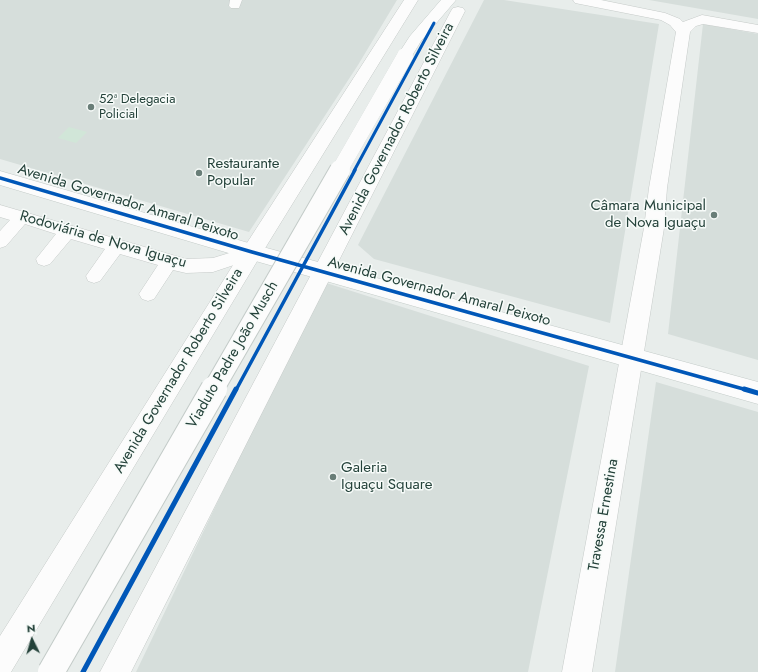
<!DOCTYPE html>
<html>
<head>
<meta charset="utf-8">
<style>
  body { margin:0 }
  #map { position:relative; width:758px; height:672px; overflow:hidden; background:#e8edeb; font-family:Jost,sans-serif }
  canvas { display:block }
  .north { position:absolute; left:12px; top:620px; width:40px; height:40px; -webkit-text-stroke:3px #f7fbf9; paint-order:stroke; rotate:355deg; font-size:11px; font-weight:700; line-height:16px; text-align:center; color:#24423a }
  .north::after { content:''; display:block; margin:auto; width:14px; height:18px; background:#24423a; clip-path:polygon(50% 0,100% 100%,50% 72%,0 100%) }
</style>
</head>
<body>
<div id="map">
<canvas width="758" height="672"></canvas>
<div class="north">N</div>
</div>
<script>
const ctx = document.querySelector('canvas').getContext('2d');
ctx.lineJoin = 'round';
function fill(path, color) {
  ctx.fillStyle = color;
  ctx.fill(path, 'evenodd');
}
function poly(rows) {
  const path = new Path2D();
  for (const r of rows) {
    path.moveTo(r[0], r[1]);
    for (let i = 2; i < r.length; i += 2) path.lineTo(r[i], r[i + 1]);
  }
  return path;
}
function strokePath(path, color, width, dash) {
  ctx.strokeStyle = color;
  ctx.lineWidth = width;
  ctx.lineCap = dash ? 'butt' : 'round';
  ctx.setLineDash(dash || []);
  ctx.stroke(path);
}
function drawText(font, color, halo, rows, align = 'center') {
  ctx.font = font + ' Jost,sans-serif';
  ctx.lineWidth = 3;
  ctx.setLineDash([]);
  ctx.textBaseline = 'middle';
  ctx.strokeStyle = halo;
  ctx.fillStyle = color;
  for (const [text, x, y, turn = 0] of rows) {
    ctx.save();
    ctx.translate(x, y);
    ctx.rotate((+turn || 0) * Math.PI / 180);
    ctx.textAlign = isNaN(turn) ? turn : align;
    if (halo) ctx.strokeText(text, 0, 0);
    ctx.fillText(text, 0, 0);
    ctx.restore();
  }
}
const built = poly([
  [0,0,397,0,358,65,249,232,0,159],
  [484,0,504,0,659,24,610,323,374,259,358,245],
  [649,0,758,0,758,19],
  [703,24,758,34,758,360,668,334],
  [323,282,589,366,528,672,136,672],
  [656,382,758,412,758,672,615,672]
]);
const green = poly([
  [69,127,87,132,76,143,58,138]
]);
const lane = poly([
  [230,0,242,0,239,8,231,8,229,6,230,0],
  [0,205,186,259,213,258,252,246,258,247,260,252,258,257,213,272,186,273,173,270,154,299,148,301,142,299,139,294,158,265,120,254,100,281,94,283,88,281,86,276,105,249,71,239,50,264,44,266,38,264,36,259,56,234,25,224,6,246,0,248,0,231,10,220,0,217,0,205]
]);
const street = poly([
  [404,0,418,0,259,258,11,672,0,672,0,636,245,246,404,0],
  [573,0,601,0,665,13,680,19,683,22,702,15,758,25,758,33,703,24,696,26,690,32,667,188,664,228,592,672,562,672,644,228,649,188,676,32,670,25,661,20,580,4,575,3,573,0],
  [458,7,463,8,465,11,131,672,100,672,451,11,453,8,458,7]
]);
const secondary = poly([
  [441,0,456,0,421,41,410,59,400,59,397,56,410,36,441,0],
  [0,171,252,244,758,382,758,404,252,260,0,185,0,171]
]);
const secondaryBridgeFar2 = poly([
  [339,171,405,56]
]);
const secondaryBridgeFar1 = poly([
  [213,390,340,170]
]);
const secondaryBridge = poly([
  [51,672,214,389]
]);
const cyclewayFar2 = poly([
  [354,171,434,23]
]);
const cyclewayFar1 = poly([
  [0,178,252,252,747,390],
  [236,390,355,170]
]);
const cycleway = poly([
  [744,389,758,393],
  [83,672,236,389]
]);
const markers = [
  [91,107,4,"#697e78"],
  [199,173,4,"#697e78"],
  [714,215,4,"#697e78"],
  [333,477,4,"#697e78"]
];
const farPoinames = [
  ["52ª Delegacia",99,100],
  ["Policial",99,115]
];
const streetNames = [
  ["Avenida Governador Roberto Silveira",397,129,-63],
  ["Avenida Governador Amaral Peixoto",128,203,17],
  ["Rodoviária de Nova Iguaçu",103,240,16],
  ["Avenida Governador Amaral Peixoto",439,292,15],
  ["Viaduto Padre João Musch",233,355,-60],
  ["Avenida Governador Roberto Silveira",179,371,-59],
  ["Travessa Ernestina",604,515,-80]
];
const poiNames = [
  ["Restaurante",207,164],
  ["Popular",207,181],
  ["Câmara Municipal",706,206,"right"],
  ["de Nova Iguaçu",706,223,"right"],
  ["Galeria",341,468],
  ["Iguaçu Square",341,485]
];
fill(built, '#d6dedb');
fill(green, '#d1e6d8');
strokePath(lane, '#c5cac8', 1);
strokePath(street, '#c5cac8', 1);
strokePath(secondary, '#c3cbc8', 1);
fill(lane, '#fcfcfc');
fill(street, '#fcfcfc');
fill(secondary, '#fcfcfc');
strokePath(secondaryBridgeFar2, '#c3cbc8', 16, []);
strokePath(secondaryBridgeFar1, '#c3cbc8', 22, []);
strokePath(secondaryBridge, '#c3cbc8', 28, []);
strokePath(secondaryBridgeFar2, '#fcfcfc', 16);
strokePath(secondaryBridgeFar1, '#fcfcfc', 20);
strokePath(secondaryBridge, '#fcfcfc', 26);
strokePath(cyclewayFar2, '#0057b8', 3);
strokePath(cyclewayFar1, '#0057b8', 3.5);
strokePath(cycleway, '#0057b8', 5);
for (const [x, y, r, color] of markers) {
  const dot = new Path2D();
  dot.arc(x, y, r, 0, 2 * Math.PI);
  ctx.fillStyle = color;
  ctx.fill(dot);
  strokePath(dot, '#f7fbf9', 1.5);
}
drawText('13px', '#24423a', '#f7fbf9', farPoinames, 'left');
drawText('15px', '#24423a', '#f7fbf9', streetNames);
drawText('15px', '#24423a', '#f7fbf9', poiNames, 'left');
</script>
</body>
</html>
